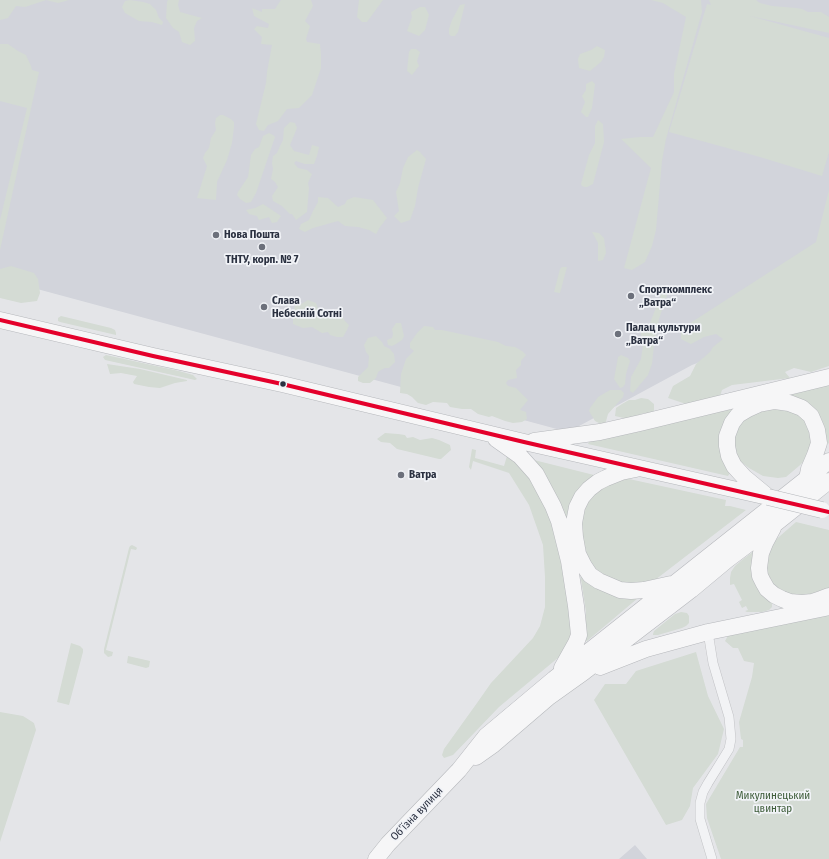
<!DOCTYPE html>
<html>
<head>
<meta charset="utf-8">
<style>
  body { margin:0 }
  canvas { display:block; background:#e4e5e8 }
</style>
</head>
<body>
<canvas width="829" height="859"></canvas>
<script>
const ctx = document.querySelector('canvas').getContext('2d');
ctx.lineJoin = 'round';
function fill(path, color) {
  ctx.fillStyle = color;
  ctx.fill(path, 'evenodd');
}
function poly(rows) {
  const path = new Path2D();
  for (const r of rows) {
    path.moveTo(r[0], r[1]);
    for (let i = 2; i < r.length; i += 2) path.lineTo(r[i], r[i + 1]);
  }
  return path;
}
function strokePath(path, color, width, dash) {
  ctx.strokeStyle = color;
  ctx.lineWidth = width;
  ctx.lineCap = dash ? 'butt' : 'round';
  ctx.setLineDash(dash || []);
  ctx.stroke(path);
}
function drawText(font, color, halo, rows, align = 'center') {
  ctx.font = font + ' "Fira Sans Condensed",sans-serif';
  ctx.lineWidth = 3.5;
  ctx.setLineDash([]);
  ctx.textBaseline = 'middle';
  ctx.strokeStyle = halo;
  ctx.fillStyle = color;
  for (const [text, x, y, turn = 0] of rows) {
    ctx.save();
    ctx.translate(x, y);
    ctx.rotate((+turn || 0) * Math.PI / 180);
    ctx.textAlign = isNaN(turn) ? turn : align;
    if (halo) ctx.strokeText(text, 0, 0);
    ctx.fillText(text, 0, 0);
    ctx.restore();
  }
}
const built = poly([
  [0,0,829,0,829,314,692,365,568,432,0,279],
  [635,845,647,859,619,859]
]);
const green = poly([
  [0,0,69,0,58,3,46,0,25,7,16,6,8,18,0,20],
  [130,0,143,2,150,4,156,10,159,18,163,22,162,25,152,22,139,21,125,13,122,7,125,1],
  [168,0,179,0,178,5,180,12,202,18,197,21,194,28,195,41,190,45,182,42,179,32,173,28,166,18,167,2],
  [281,0,311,0,313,6,305,21,310,26,306,39,307,42,320,44,321,54,321,68,312,95,299,108,287,109,278,121,268,125,264,131,259,130,256,124,266,83,267,72,272,45,261,44,262,37,254,29,257,26,268,28,269,24,254,16,252,8,262,12,262,9,275,9],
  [359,0,383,0,367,22,362,22,357,17],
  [651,0,701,0,702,12,666,139,662,161,656,230,652,246,645,262,632,270,624,268,651,168,621,139,640,137,653,137,674,92,674,74,686,17,663,3],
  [709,0,756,0,757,1,760,3,772,6,796,8,802,9,808,12,821,12,829,17,829,33,750,16,829,38,829,152,822,176,760,157,669,132,707,4,711,5],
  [465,4,458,32,455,36,451,36,449,34,449,29,452,20,460,5],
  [420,7,425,7,429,15,425,30,419,36,407,31,412,17,411,12],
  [0,44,8,44,18,51,26,55,31,66,32,70,39,72,0,250,0,220,27,108,0,101],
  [597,46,605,50,604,57,601,62,590,71,579,68,578,59,580,54,591,50],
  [411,49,416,49,420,52,417,61,419,66,412,75,407,71,409,52],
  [592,81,595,84,592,108,588,117,586,117,581,112,585,102,582,96,586,90,586,84],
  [220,115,223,115,231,119,234,122,234,127,232,143,227,160,217,182,216,200,197,198,207,166,203,158,205,153,209,148,211,138,216,130,215,123,216,118],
  [598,120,603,124,604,142,593,184,587,187,585,187,582,186,581,184,589,155,595,143,595,126],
  [290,122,295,123,297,128,290,145,294,151,309,155,312,145,319,147,317,156,314,164,305,164,296,161,294,163,298,168,307,170,312,174,308,183,309,188,307,212,296,220,292,214,290,214,282,206,273,201,272,196,278,187,275,182,271,179,273,169,272,163,273,156,277,153,280,146,283,140,284,128],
  [269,133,273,135,275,137,274,140,256,193,251,202,246,203,240,199,237,195,238,192,248,177,251,155,255,149,259,147,263,136],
  [417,150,420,152,426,159,418,188,415,206,410,220,401,223,394,216,399,211,396,192,400,183,403,168,408,157],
  [829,190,829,366,811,372,794,368,785,372,790,378,732,385,722,390,719,399,686,404,668,398,673,386,690,376,696,364,710,352,713,347,723,339,716,334,704,337,691,344,681,339,681,329,816,242],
  [318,197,328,198,338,207,345,204,347,200,354,197,373,200,387,218,380,227,376,234,369,230,358,227,345,226,338,221,313,228,305,232,299,229,301,224,309,220,313,211,318,202],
  [263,204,281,216,277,222,272,223,269,217,259,220,257,216,249,214,246,210,255,208],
  [592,232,599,233,604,238,606,253,603,260,598,261,598,243],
  [11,266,34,273,38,279,40,293,37,301,21,303,0,298,0,269],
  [562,267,567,267,560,293,554,292,560,269],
  [664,287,669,289,659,319,654,345,652,364,648,375,633,393,630,391,631,377,641,359,644,338,641,335,641,328,643,326,650,323],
  [308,300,316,303,319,311,323,308,330,312,339,309,342,313,344,320,349,325,347,330,343,337,337,337,330,335,328,332,322,333,312,327,303,328,293,324,293,314,295,305,301,304],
  [61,316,111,328,115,330,116,333,116,335,60,322,58,321,58,318],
  [396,323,401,323,404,336,402,340,396,344,392,346,388,345,387,340,392,338,393,334,392,329],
  [424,326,433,327,435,330,442,330,498,342,506,346,515,347,522,351,526,355,521,361,521,365,516,370,517,378,508,380,506,383,508,386,516,388,528,400,520,410,526,412,527,419,522,422,513,423,505,421,492,416,489,417,478,414,471,409,462,409,450,407,447,403,433,402,426,405,418,403,412,397,407,394,400,393,401,374,406,359,414,351,410,348,410,343,417,333],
  [376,336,382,342,384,346,390,349,394,354,395,362,389,368,385,368,381,370,378,372,376,378,370,383,363,383,358,381,358,377,368,367,369,356,366,352,364,345,368,338],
  [106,355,179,371,193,375,197,379,195,380,105,360,103,357],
  [621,355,628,358,630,361,626,374,625,384,623,387,620,388,614,379,618,357],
  [107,364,140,369,187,380,187,381,175,383,160,388,149,387,134,384,133,382,137,376,121,373,110,374],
  [829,382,829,444,784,393],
  [610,390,621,390,624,393,623,397,608,414,605,425,601,424,595,421,589,411,590,408,598,397],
  [641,398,648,399,654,404,654,411,652,413,644,413,628,419,615,416,616,408,622,404,629,400,635,400],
  [778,405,801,414,813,438,808,457,799,466,786,477,778,478,763,476,749,468,740,461,736,454,734,443,736,431,746,413],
  [729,409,732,411,730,473,728,476,588,444,590,440],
  [385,433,398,434,405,435,407,438,413,437,420,440,432,438,439,440,450,445,451,450,441,459,439,459,397,449,390,443,381,442,377,439],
  [472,449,476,450,475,458,504,466,507,456,514,457,542,494,559,546,572,632,568,644,559,657,499,707,453,755,444,758,442,755,444,749,477,703,491,683,533,638,540,626,545,607,545,577,543,545,529,505,509,473,473,461,471,470,469,467],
  [530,459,598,476,568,517,563,517],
  [617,478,629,479,726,500,725,506,730,506,746,510,655,580,632,586,598,576,582,549,581,513,586,500],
  [796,522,829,530,829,590,800,597,784,594,767,578,766,551,772,543],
  [132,545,136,547,137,548,136,550,131,549,106,650,113,652,112,656,108,657,104,653,104,649,129,548,130,546],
  [754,551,772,604,772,607,769,610,762,612,747,612,745,611,748,610,746,606,742,608,739,602,742,600,734,584,730,585,730,578,731,572,735,566,742,560],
  [580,573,638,598,593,636,587,641,584,641,586,612],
  [681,612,687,613,689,616,689,623,686,626,682,628,658,635,653,635,653,634,654,631,675,614],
  [829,615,829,859,721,859,707,818,706,804,740,747,743,747,743,740,741,739,739,722,752,677,754,663,744,661,738,648,733,648,725,641,729,634,750,629,806,620],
  [71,643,80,646,83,649,83,652,69,705,57,702],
  [696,652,708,696,724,729,718,754,693,788,690,806,682,820,666,825,594,700,605,684,626,684,636,671],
  [128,656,150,661,149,667,146,668,127,663],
  [0,712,23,716,34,723,36,730,0,842]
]);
const street = poly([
  [708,632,713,663,729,717,731,739,729,749,721,762,708,783,703,792,700,803,700,819,712,859]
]);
const highway = poly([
  [0,320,153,356,282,384,524,442,768,497],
  [496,439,520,456,536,474,553,506,559,521,569,561,576,606,578,625,579,635,576,643,562,668],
  [534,441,600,432,640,423,829,377],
  [636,469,621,472,606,478,598,482,589,489,582,497,577,507,574,523,575,537,578,554,584,566,590,575,599,581,620,590,631,591,644,590,671,584],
  [767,496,744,477,734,466,729,456,727,446,727,436,732,423,738,415,748,409,759,404,775,401,789,403,802,408,811,416,817,430,819,443,815,455,809,469,807,479],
  [773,528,765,543,761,553,759,568,760,576,763,582,767,589,774,595,782,599,790,602,802,603,812,602,821,599,829,596],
  [600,667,646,649,708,632,829,607],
  [476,757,493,745,549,697,584,672,691,590,727,560,775,524,829,481],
  [376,859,388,844,459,770,486,736,554,679,829,461]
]);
const highwayBridge = poly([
  [768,497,822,510]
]);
const bus1 = poly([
  [0,320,153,356,282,384,524,442,829,512]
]);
const markers = [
  [216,235,4,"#6c707b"],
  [262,247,4,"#6c707b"],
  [631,296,4,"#6c707b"],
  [264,307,4,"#6c707b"],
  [618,334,4,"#6c707b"],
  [283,384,3.5,"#2b3141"],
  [401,475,4,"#6c707b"]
];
const poiNames = [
  ["Нова Пошта",224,235],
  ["ТНТУ, корп. № 7",262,260,"center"],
  ["Спорткомплекс",639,290],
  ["„Ватра“",639,303],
  ["Слава",272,301],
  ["Небесній Сотні",272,314],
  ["Палац культури",626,328],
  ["„Ватра“",626,341],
  ["Ватра",409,475]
];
const parkNames = [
  ["Микулинецький",773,796],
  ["цвинтар",773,809]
];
const streetNames = [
  ["Обʼїзна вулиця",417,814,-46]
];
fill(built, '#d2d4db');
fill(green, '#d4dbd4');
strokePath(street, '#c2c3c6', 10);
strokePath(highway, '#b6b8bc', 17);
strokePath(street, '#f2f3f5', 9);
strokePath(highway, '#f6f6f7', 16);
strokePath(highwayBridge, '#b6b8bc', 17, []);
strokePath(highwayBridge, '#f6f6f7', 16);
strokePath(bus1, '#e4002b', 4);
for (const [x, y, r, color] of markers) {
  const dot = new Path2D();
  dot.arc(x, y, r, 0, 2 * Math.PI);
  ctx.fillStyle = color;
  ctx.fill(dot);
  strokePath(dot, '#f1f3f7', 1.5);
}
drawText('bold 11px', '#2b3141', '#f1f3f7', poiNames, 'left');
drawText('11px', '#3d5c39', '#f1f3f7', parkNames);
drawText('11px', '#2b3141', '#f1f3f7', streetNames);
</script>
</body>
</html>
